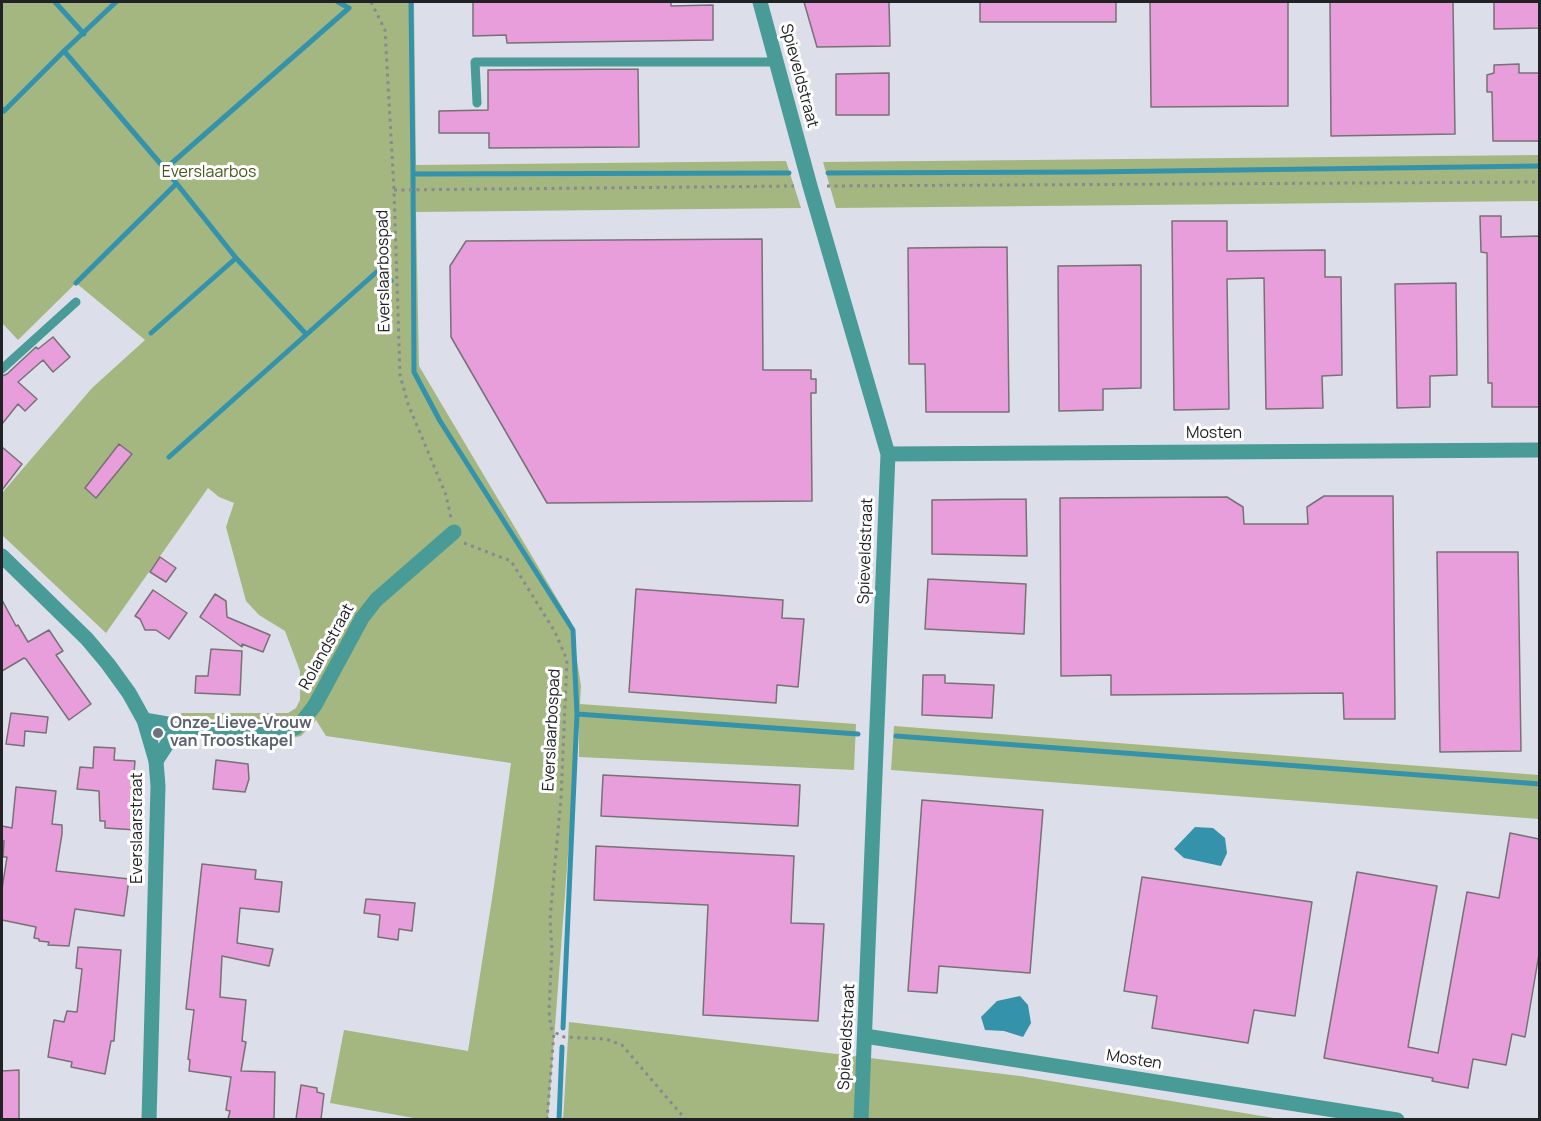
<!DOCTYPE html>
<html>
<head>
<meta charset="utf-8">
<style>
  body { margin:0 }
  #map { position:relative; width:1541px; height:1121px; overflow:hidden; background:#dcdfe9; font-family:Manrope,sans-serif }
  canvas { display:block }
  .frame { position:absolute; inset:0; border:3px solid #212226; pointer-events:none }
</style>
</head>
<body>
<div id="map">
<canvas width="1541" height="1121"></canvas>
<div class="frame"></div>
</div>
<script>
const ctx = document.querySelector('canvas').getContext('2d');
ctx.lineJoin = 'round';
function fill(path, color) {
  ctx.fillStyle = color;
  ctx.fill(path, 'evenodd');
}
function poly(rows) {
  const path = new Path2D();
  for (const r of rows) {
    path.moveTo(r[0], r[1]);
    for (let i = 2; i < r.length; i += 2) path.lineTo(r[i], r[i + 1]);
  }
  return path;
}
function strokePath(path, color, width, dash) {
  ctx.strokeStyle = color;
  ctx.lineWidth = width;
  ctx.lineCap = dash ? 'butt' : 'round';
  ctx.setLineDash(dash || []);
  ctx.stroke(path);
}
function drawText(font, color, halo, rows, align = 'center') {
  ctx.font = font + ' Manrope,sans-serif';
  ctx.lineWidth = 6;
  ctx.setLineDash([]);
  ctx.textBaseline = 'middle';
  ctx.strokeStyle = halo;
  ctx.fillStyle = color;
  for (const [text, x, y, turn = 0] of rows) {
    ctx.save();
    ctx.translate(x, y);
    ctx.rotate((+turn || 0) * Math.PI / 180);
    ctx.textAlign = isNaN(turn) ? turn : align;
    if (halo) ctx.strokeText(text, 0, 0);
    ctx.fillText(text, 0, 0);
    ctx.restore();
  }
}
const green = poly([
  [2,2,414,2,416,165,786,161,801,208,416,212,419,366,571,622,581,686,580,704,856,724,854,770,579,757,579,710,548,1119,419,1119,330,1103,344,1030,468,1051,494,886,511,763,326,736,316,720,301,736,282,740,181,735,181,713,288,713,296,708,300,700,300,671,285,631,259,615,246,601,226,527,234,503,219,497,208,488,106,633,2,535,2,493,92,388,145,340,76,283,18,340,2,323],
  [1539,155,1539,201,1245,204,836,208,823,162],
  [894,726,1539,775,1539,819,891,770],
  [569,1022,1020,1076,1280,1119,563,1120]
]);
const water = poly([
  [1195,827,1213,828,1225,838,1227,853,1221,866,1184,858,1174,849],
  [1020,996,1028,1005,1031,1023,1023,1037,1004,1031,985,1030,981,1017,997,1001]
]);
const stream = poly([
  [55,2,84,34],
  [411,2,413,174,789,173],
  [64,51,116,2],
  [2,109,4,111,64,51,165,169,236,258,306,334],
  [165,169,349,8,338,2],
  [828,173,1087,172,1540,166],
  [413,174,414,372,440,421,573,630,577,714,858,734],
  [76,283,176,184],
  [151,333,236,258],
  [169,457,380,269,391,281],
  [896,736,1540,784],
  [563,1028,577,714],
  [559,1120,562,1047]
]);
const building = poly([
  [473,2,671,2,671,6,713,5,713,40,507,43,506,35,473,36,473,2],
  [804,2,889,2,890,46,817,47,804,2],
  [980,2,1116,2,1116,22,980,22,980,2],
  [1150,2,1288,2,1288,106,1151,107,1150,2],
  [1330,2,1453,2,1455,134,1331,136,1330,2],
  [1494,2,1539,2,1539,28,1494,29,1494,2],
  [1519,64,1519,73,1539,73,1539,141,1493,141,1492,92,1487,92,1487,75,1494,73,1494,65,1519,64],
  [638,69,639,147,489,148,489,133,439,133,439,111,488,110,488,70,638,69],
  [889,73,889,115,836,115,836,74,889,73],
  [1480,216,1501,216,1501,237,1539,236,1539,407,1492,407,1492,383,1488,383,1487,253,1481,252,1480,216],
  [1172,221,1227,221,1227,251,1325,250,1325,277,1341,277,1342,375,1322,376,1323,408,1266,409,1264,278,1227,279,1229,409,1174,410,1172,221],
  [762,239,763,370,811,370,811,379,816,379,816,393,811,393,812,501,547,503,451,337,450,266,466,241,762,239],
  [1007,247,1009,412,926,412,925,364,909,364,908,248,1007,247],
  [1141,265,1141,388,1103,389,1103,410,1059,411,1058,266,1141,265],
  [1456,283,1457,375,1430,376,1430,407,1397,408,1395,284,1456,283],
  [53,337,70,357,53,372,43,360,18,382,37,399,25,411,18,404,2,424,2,376,7,374,36,347,38,349,53,337],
  [119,444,132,454,96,498,85,488,119,444],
  [2,447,22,464,2,490,2,447],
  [1324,496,1393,496,1395,719,1344,719,1343,693,1111,695,1111,675,1061,676,1060,498,1227,497,1243,507,1244,524,1308,524,1307,507,1324,496],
  [1026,499,1027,556,932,554,932,500,1026,499],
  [1437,552,1518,552,1521,751,1440,752,1437,552],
  [160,557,176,568,166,582,150,572,160,557],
  [928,579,1026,584,1024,634,925,629,928,579],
  [636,589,783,600,782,618,804,619,798,687,777,685,776,703,629,692,636,589],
  [153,590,187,613,169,639,156,630,145,630,140,619,135,616,153,590],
  [215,594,226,601,227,617,270,635,263,652,242,644,242,647,200,617,215,594],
  [2,600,16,626,18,625,28,642,49,630,63,651,56,655,91,704,69,720,26,659,24,658,2,671,2,600],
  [211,649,242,651,240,695,195,693,196,676,208,676,211,649],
  [923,675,945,675,945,683,994,685,992,718,922,715,923,675],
  [11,713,48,717,46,733,25,731,24,746,6,744,11,713],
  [94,747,115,748,114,760,135,761,131,808,137,808,137,830,105,828,105,821,100,821,99,791,77,789,80,767,93,768,94,747],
  [216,760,248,764,249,779,245,792,213,789,216,760],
  [603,775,800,785,798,826,601,816,603,775],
  [16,787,56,791,52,824,62,825,62,834,56,871,129,879,124,916,75,909,69,946,48,945,49,942,39,941,39,939,34,938,36,927,2,920,2,889,7,857,3,857,4,841,2,840,2,826,12,828,16,787],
  [922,800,1043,810,1030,973,939,966,937,993,908,991,922,800],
  [1510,833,1539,839,1539,954,1525,1037,1512,1034,1506,1065,1473,1059,1468,1088,1432,1081,1433,1078,1324,1058,1357,872,1437,886,1408,1047,1438,1053,1467,892,1499,898,1510,833],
  [596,846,794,856,791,923,824,924,818,1021,703,1015,708,905,594,900,596,846],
  [202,864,256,870,255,879,282,882,279,912,240,908,237,943,273,949,269,966,222,956,220,997,246,1000,242,1041,246,1042,241,1071,275,1072,274,1119,228,1119,230,1111,226,1110,231,1077,189,1071,190,1060,188,1059,194,1010,186,1009,202,864],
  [1142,877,1312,902,1295,1016,1254,1010,1248,1043,1152,1028,1157,996,1124,991,1142,877],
  [366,899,415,903,412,931,399,929,398,940,378,937,380,915,364,913,366,899],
  [78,947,121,950,114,1041,111,1041,105,1074,71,1067,72,1062,48,1057,54,1020,64,1022,67,1011,77,1012,82,969,76,968,78,947],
  [19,1070,19,1119,2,1119,2,1071,19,1070],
  [301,1085,317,1088,317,1092,324,1094,321,1119,296,1119,301,1085]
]);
const path = poly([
  [371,2,385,30,394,190,400,375,408,404,446,495,451,518],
  [827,186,1540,182],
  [394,190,794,186],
  [464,543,511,561,555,632,567,660,561,798,550,919,552,949,549,1011,551,1028,556,1033,564,1037,606,1039,622,1045,686,1120],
  [547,1120,554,1032]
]);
const service = poly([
  [477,103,475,62,777,62],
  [2,369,76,302]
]);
const minor = poly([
  [760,2,810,186,888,454,861,1120],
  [888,454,1540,450],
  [144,720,179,726],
  [156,761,179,726,275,734,295,728,302,722,315,705,362,618,376,600,454,532],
  [865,1036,1397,1120]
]);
const tertiary = poly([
  [2,556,87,639,108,664,129,693,144,720,156,761,158,786,149,1120]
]);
const markers = [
  [158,733,6,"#6b7280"]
];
const streetNames = [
  ["Spieveldstraat",799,76,75],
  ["Everslaarbospad",384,271,-91],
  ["Mosten",1214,434],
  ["Spieveldstraat",866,551,-88],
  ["Rolandstraat",327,647,-61],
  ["Everslaarbospad",552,730,-87],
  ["Everslaarstraat",138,828,-90],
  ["Spieveldstraat",847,1037,-87],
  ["Mosten",1134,1060,9]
];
const parkNames = [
  ["Everslaarbos",209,173]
];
const worshipNames = [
  ["Onze-Lieve-Vrouw",170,724],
  ["van Troostkapel",170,742]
];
fill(green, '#a4b781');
fill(water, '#3592ab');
strokePath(stream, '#3592ab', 5);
fill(building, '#e89eda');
strokePath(building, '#787076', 1.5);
strokePath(path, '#888a91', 3, [3, 4.5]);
strokePath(service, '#499b98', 9);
strokePath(minor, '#499b98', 15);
strokePath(tertiary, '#499b98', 15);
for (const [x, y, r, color] of markers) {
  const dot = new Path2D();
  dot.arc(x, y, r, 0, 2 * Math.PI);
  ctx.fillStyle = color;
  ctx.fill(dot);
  strokePath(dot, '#fff', 2);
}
drawText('16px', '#212226', '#fff', streetNames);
drawText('16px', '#47591d', '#fff', parkNames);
drawText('bold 16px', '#5b616d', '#fff', worshipNames, 'left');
</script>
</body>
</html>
